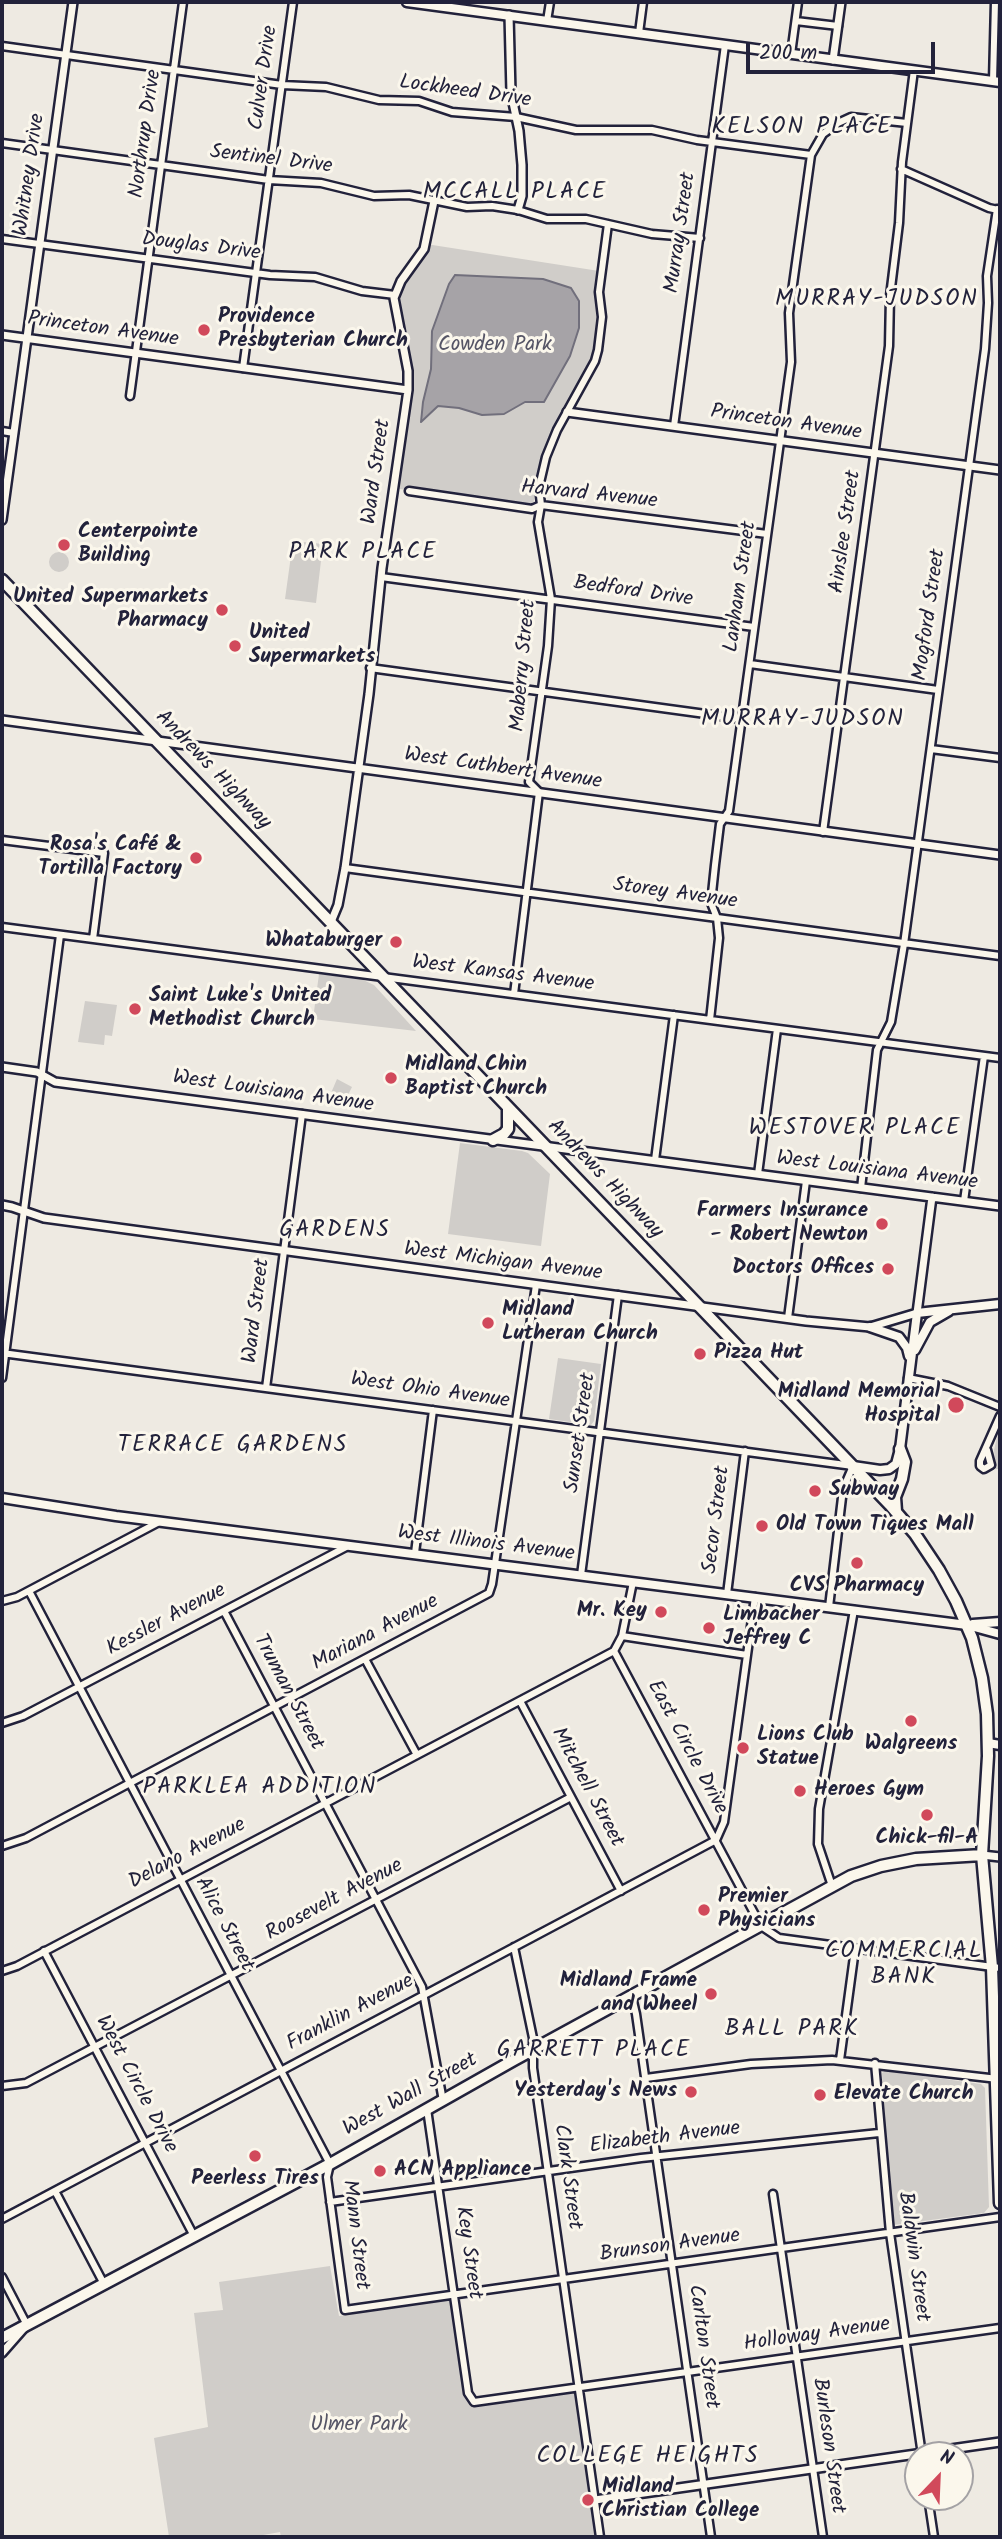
<!DOCTYPE html>
<html>
<head>
<meta charset="utf-8">
<style>
  body { margin:0 }
  #map { position:relative; width:1002px; height:2539px; overflow:hidden; background:#eeeae2; font-family:Kalam,sans-serif }
  canvas { display:block }
  .frame { position:absolute; inset:0; border:4px solid #22223b; pointer-events:none }
  .north { position:absolute; left:904px; top:2441px; width:70px; height:70px; box-sizing:border-box; background:#fbf7ec; border:2px solid #a4a2a5; border-radius:50%; rotate:23deg; font-size:19px; font-weight:700; line-height:28px; text-align:center; color:#22223b }
  .north::after { content:''; display:block; margin:auto; width:24px; height:32px; background:#d1495b; clip-path:polygon(50% 0,100% 100%,50% 72%,0 100%) }
  .scale { position:absolute; left:746px; top:42px; width:189px; height:32px; box-sizing:border-box; border:4px solid #22223b; border-top:0; padding-left:9px; font-size:21px; line-height:24px; white-space:nowrap; color:#22223b; -webkit-text-stroke:5px #fbf7ec; paint-order:stroke }
</style>
</head>
<body>
<div id="map">
<canvas width="1002" height="2539"></canvas>
<div class="frame"></div>
<div class="north">N</div>
<div class="scale">200 m</div>
</div>
<script>
const ctx = document.querySelector('canvas').getContext('2d');
ctx.lineJoin = 'round';
function fill(path, color) {
  ctx.fillStyle = color;
  ctx.fill(path, 'evenodd');
}
function poly(rows) {
  const path = new Path2D();
  for (const r of rows) {
    if (r.length === 3) {
      path.moveTo(r[0] + r[2], r[1]);
      path.arc(r[0], r[1], r[2], 0, 2 * Math.PI);
      continue;
    }
    path.moveTo(r[0], r[1]);
    for (let i = 2; i < r.length; i += 2) path.lineTo(r[i], r[i + 1]);
  }
  return path;
}
function strokePath(path, color, width, dash) {
  ctx.strokeStyle = color;
  ctx.lineWidth = width;
  ctx.lineCap = dash ? 'butt' : 'round';
  ctx.setLineDash(dash || []);
  ctx.stroke(path);
}
function drawText(font, color, halo, rows, align = 'center') {
  ctx.font = font + ' Kalam,sans-serif';
  ctx.lineWidth = 6;
  ctx.setLineDash([]);
  ctx.textBaseline = 'middle';
  ctx.strokeStyle = halo;
  ctx.fillStyle = color;
  for (const [text, x, y, turn = 0] of rows) {
    ctx.save();
    ctx.translate(x, y);
    ctx.rotate((+turn || 0) * Math.PI / 180);
    ctx.textAlign = isNaN(turn) ? turn : align;
    if (halo) ctx.strokeText(text, 0, 0);
    ctx.fillText(text, 0, 0);
    ctx.restore();
  }
}
const green = poly([
  [426,244,599,271,596,346,593,357,547,442,537,475,533,507,393,488,408,384,395,297],
  [293,541,323,544,316,603,285,599],
  [59,562,10],
  [319,974,361,979,374,985,416,1031,313,1019],
  [85,1001,117,1005,112,1036,105,1035,104,1045,78,1042],
  [337,1079,352,1087,348,1095,331,1093],
  [460,1143,522,1151,528,1153,550,1174,541,1246,448,1234],
  [558,1358,601,1364,594,1421,591,1425,549,1419],
  [1000,1425,1000,1469,996,1469,994,1450],
  [885,2071,981,2084,985,2088,989,2207,984,2213,893,2225,884,2126,882,2073],
  [330,2266,339,2316,454,2298,471,2401,578,2390,599,2537,281,2537,280,2532,252,2537,169,2537,154,2438,208,2427,194,2313,223,2310,219,2282]
]);
const water = poly([
  [455,275,543,279,571,288,579,301,579,328,570,356,544,402,525,402,504,414,482,415,459,408,438,406,421,422,423,402,431,369,432,331,449,284,455,275]
]);
const minor = poly([
  [547,21,550,2],
  [796,21,838,26],
  [639,33,643,2],
  [2,46,282,85,326,87,379,100,419,101,452,112,516,117,576,130,652,130,697,140,811,155],
  [791,54,798,2],
  [993,81,995,2],
  [2,143,269,180,321,183,374,196,409,195,467,207,492,206,518,210,547,219,586,219,652,234,700,238],
  [901,169,989,208,998,210],
  [2,239,270,275,315,277,362,291,395,295],
  [243,368,293,2],
  [130,396,183,2],
  [674,426,725,45],
  [2,431,14,433],
  [409,491,532,509,541,505,767,534],
  [381,577,754,627],
  [750,664,938,690],
  [370,668,742,719],
  [931,749,1000,758],
  [823,832,889,346,890,296,899,223,902,162,914,70],
  [2,840,104,853,93,939],
  [345,868,1000,956],
  [2,927,1000,1058],
  [514,994,539,792,529,782,548,646,551,599,538,522,541,505,539,487,546,457,557,430,595,361,598,350,602,317,599,292,608,224],
  [710,1020,719,938,717,918,711,903,715,865,720,824,729,811,791,362,789,313,811,155,823,134,838,123,851,117,907,123],
  [655,1160,674,1015],
  [758,1174,777,1029],
  [861,1188,877,1050,891,1022,904,944,985,349,988,303,987,276,997,209],
  [964,1201,984,1056],
  [788,1318,806,1181],
  [2,1353,853,1466,843,1489,829,1607],
  [2,1378,60,935],
  [908,1378,948,1386,1000,1407],
  [266,1388,302,1114],
  [987,1450,991,1465,984,1469,980,1466,980,1461,1000,1416],
  [415,1553,433,1410],
  [581,1575,618,1295],
  [633,1582,622,1636,614,1651,761,1926,779,1938,1000,1968],
  [29,1591,330,2164,327,2177,345,2310,1000,2217],
  [727,1594,745,1451],
  [2,1601,17,1597,159,1522],
  [224,1611,422,1987,443,2101],
  [622,1636,747,1655],
  [365,1659,417,1755],
  [520,1701,621,1891],
  [2,1723,23,1716,346,1547],
  [2,1846,26,1838,489,1593,492,1584,536,1285],
  [832,1886,818,1844,819,1809,854,1610],
  [514,1947,533,2038,533,2068,600,2537],
  [44,1951,194,2236],
  [2,1971,17,1966,614,1651],
  [632,1997,636,2014,711,2537],
  [840,2060,855,1949],
  [875,2063,890,2233,922,2455],
  [646,2078,751,2064,832,2060,998,2079],
  [2,2086,26,2083,571,1797],
  [427,2109,468,2393,474,2402,1000,2328],
  [55,2191,104,2284],
  [773,2194,823,2537],
  [330,2202,641,2158,879,2133],
  [2,2219,716,1840,724,1822,755,1597],
  [2,2277,27,2325],
  [928,2497,934,2537]
]);
const tertiary = poly([
  [509,15,511,93,519,131,522,165,522,196,518,210],
  [833,60,841,2],
  [2,335,408,390],
  [567,412,1000,470],
  [2,520,73,2],
  [2,720,1000,855],
  [331,922,338,905,345,868,369,694,382,568,408,390,408,371,394,298,401,281,424,249,434,201],
  [2,1067,37,1072,55,1082,1000,1206],
  [2,1205,12,1207,44,1218,806,1321,870,1327,917,1313,932,1197],
  [982,1855,1000,1857],
  [2,2353,24,2328],
  [595,2500,1000,2442]
]);
const secondary = poly([
  [407,2,1000,82],
  [870,1327,899,1337,907,1348,909,1356],
  [915,1350,930,1322,949,1311],
  [853,1466,880,1470,889,1469,896,1464,900,1449,917,1313,1000,1304],
  [2,1498,116,1516,967,1625,1000,1634],
  [973,1624,1000,1622],
  [988,1743,1000,1745]
]);
const primary = poly([
  [2,580,890,1505,915,1534,939,1570,956,1601,972,1638,982,1678,987,1714,988,1756,982,1855,992,1967,1000,2203],
  [493,1140,504,1134,508,1129,508,1108],
  [896,1511,895,1497,902,1479,905,1462,900,1449],
  [2,2338,330,2164,514,2060,851,1876,881,1866,916,1859,982,1855]
]);
const markers = [
  [204,330,7,"#d1495b"],
  [64,545,7,"#d1495b"],
  [222,610,7,"#d1495b"],
  [235,646,7,"#d1495b"],
  [196,858,7,"#d1495b"],
  [396,942,7,"#d1495b"],
  [135,1009,7,"#d1495b"],
  [391,1078,7,"#d1495b"],
  [882,1224,7,"#d1495b"],
  [888,1269,7,"#d1495b"],
  [488,1323,7,"#d1495b"],
  [700,1354,7,"#d1495b"],
  [956,1405,9,"#d1495b"],
  [815,1491,7,"#d1495b"],
  [762,1526,7,"#d1495b"],
  [857,1563,7,"#d1495b"],
  [661,1612,7,"#d1495b"],
  [709,1628,7,"#d1495b"],
  [911,1721,7,"#d1495b"],
  [743,1748,7,"#d1495b"],
  [800,1791,7,"#d1495b"],
  [927,1815,7,"#d1495b"],
  [704,1910,7,"#d1495b"],
  [711,1994,7,"#d1495b"],
  [691,2092,7,"#d1495b"],
  [820,2095,7,"#d1495b"],
  [255,2156,7,"#d1495b"],
  [380,2171,7,"#d1495b"],
  [588,2500,7,"#d1495b"]
];
const streetNames = [
  ["Culver Drive",265,78,-82],
  ["Lockheed Drive",465,93,8],
  ["Northrup Drive",147,134,-82],
  ["Sentinel Drive",271,161,7],
  ["Whitney Drive",31,175,-82],
  ["Murray Street",682,233,-82],
  ["Douglas Drive",201,248,7],
  ["Princeton Avenue",103,331,8],
  ["Princeton Avenue",786,424,8],
  ["Ward Street",378,472,-82],
  ["Harvard Avenue",589,496,6],
  ["Ainslee Street",847,532,-82],
  ["Lanham Street",742,587,-82],
  ["Bedford Drive",633,593,8],
  ["Mogford Street",931,615,-82],
  ["Maberry Street",525,666,-85],
  ["West Cuthbert Avenue",503,770,8],
  ["Andrews Highway",212,771,46],
  ["Storey Avenue",675,895,8],
  ["West Kansas Avenue",503,975,7],
  ["West Louisiana Avenue",273,1093,8],
  ["West Louisiana Avenue",877,1172,7],
  ["Andrews Highway",604,1180,46],
  ["West Michigan Avenue",503,1263,7],
  ["Ward Street",258,1311,-83],
  ["West Ohio Avenue",430,1392,8],
  ["Sunset Street",582,1433,-82],
  ["Secor Street",718,1520,-83],
  ["West Illinois Avenue",486,1545,7],
  ["Kessler Avenue",167,1621,-28],
  ["Mariana Avenue",376,1634,-28],
  ["Truman Street",287,1693,62],
  ["East Circle Drive",686,1748,62],
  ["Mitchell Street",586,1788,62],
  ["Delano Avenue",188,1855,-28],
  ["Roosevelt Avenue",335,1901,-28],
  ["Alice Street",223,1925,62],
  ["Franklin Avenue",351,2014,-28],
  ["West Circle Drive",135,2085,62],
  ["West Wall Street",411,2096,-29],
  ["Elizabeth Avenue",665,2139,-7],
  ["Clark Street",566,2177,82],
  ["Mann Street",354,2235,83],
  ["Brunson Avenue",670,2247,-8],
  ["Key Street",467,2253,82],
  ["Baldwin Street",912,2257,82],
  ["Holloway Avenue",817,2336,-8],
  ["Carlton Street",702,2347,82],
  ["Burleson Street",827,2446,82]
];
const poiNames = [
  ["Providence",218,318],
  ["Presbyterian Church",218,342],
  ["Centerpointe",78,533],
  ["Building",78,557],
  ["United Supermarkets",208,598,"right"],
  ["Pharmacy",208,622,"right"],
  ["United",249,634],
  ["Supermarkets",249,658],
  ["Rosa's Café &",182,846,"right"],
  ["Tortilla Factory",182,870,"right"],
  ["Whataburger",382,942,"right"],
  ["Saint Luke's United",149,997],
  ["Methodist Church",149,1021],
  ["Midland Chin",405,1066],
  ["Baptist Church",405,1090],
  ["Farmers Insurance",868,1212,"right"],
  ["- Robert Newton",868,1236,"right"],
  ["Doctors Offices",874,1269,"right"],
  ["Midland",502,1311],
  ["Lutheran Church",502,1335],
  ["Pizza Hut",714,1354],
  ["Midland Memorial",940,1393,"right"],
  ["Hospital",940,1417,"right"],
  ["Subway",829,1491],
  ["Old Town Tiques Mall",776,1526],
  ["CVS Pharmacy",857,1587,"center"],
  ["Mr. Key",647,1612,"right"],
  ["Limbacher",723,1616],
  ["Jeffrey C",723,1640],
  ["Lions Club",757,1736],
  ["Statue",757,1760],
  ["Walgreens",911,1745,"center"],
  ["Heroes Gym",814,1791],
  ["Chick-fil-A",927,1839,"center"],
  ["Premier",718,1898],
  ["Physicians",718,1922],
  ["Midland Frame",697,1982,"right"],
  ["and Wheel",697,2006,"right"],
  ["Yesterday's News",677,2092,"right"],
  ["Elevate Church",834,2095],
  ["ACN Appliance",394,2171],
  ["Peerless Tires",255,2180,"center"],
  ["Midland",602,2488],
  ["Christian College",602,2512]
];
const parkNames = [
  ["Cowden Park",495,346],
  ["Ulmer Park",359,2426]
];
const neighbourhoodNames = [
  ["KELSON PLACE",802,129],
  ["MCCALL PLACE",515,194],
  ["MURRAY-JUDSON",877,301],
  ["PARK PLACE",363,554],
  ["MURRAY-JUDSON",803,721],
  ["WESTOVER PLACE",855,1130],
  ["GARDENS",335,1232],
  ["TERRACE GARDENS",233,1447],
  ["PARKLEA ADDITION",260,1789],
  ["COMMERCIAL",904,1953],
  ["BANK",904,1979],
  ["BALL PARK",792,2031],
  ["GARRETT PLACE",594,2052],
  ["COLLEGE HEIGHTS",648,2458]
];
fill(green, '#d0cdc9');
fill(water, '#a6a3a7');
strokePath(water, '#716f7c', 2);
strokePath(minor, '#22223b', 11);
strokePath(tertiary, '#22223b', 12);
strokePath(secondary, '#22223b', 13);
strokePath(primary, '#22223b', 15);
strokePath(minor, '#fbf7ec', 6);
strokePath(tertiary, '#fbf7ec', 7);
strokePath(secondary, '#fbf7ec', 8);
strokePath(primary, '#fbf7ec', 10);
for (const [x, y, r, color] of markers) {
  const dot = new Path2D();
  dot.arc(x, y, r, 0, 2 * Math.PI);
  ctx.fillStyle = color;
  ctx.fill(dot);
  strokePath(dot, '#fbf7ec', 2.5);
}
drawText('21px', '#22223b', '#fbf7ec', streetNames);
drawText('bold 21px', '#22223b', '#fbf7ec', poiNames, 'left');
drawText('21px', '#565566', '#fbf7ec', parkNames);
ctx.letterSpacing = '2px';
drawText('23px', '#22223b', '#fbf7ec', neighbourhoodNames);
ctx.letterSpacing = '0px';
</script>
</body>
</html>
